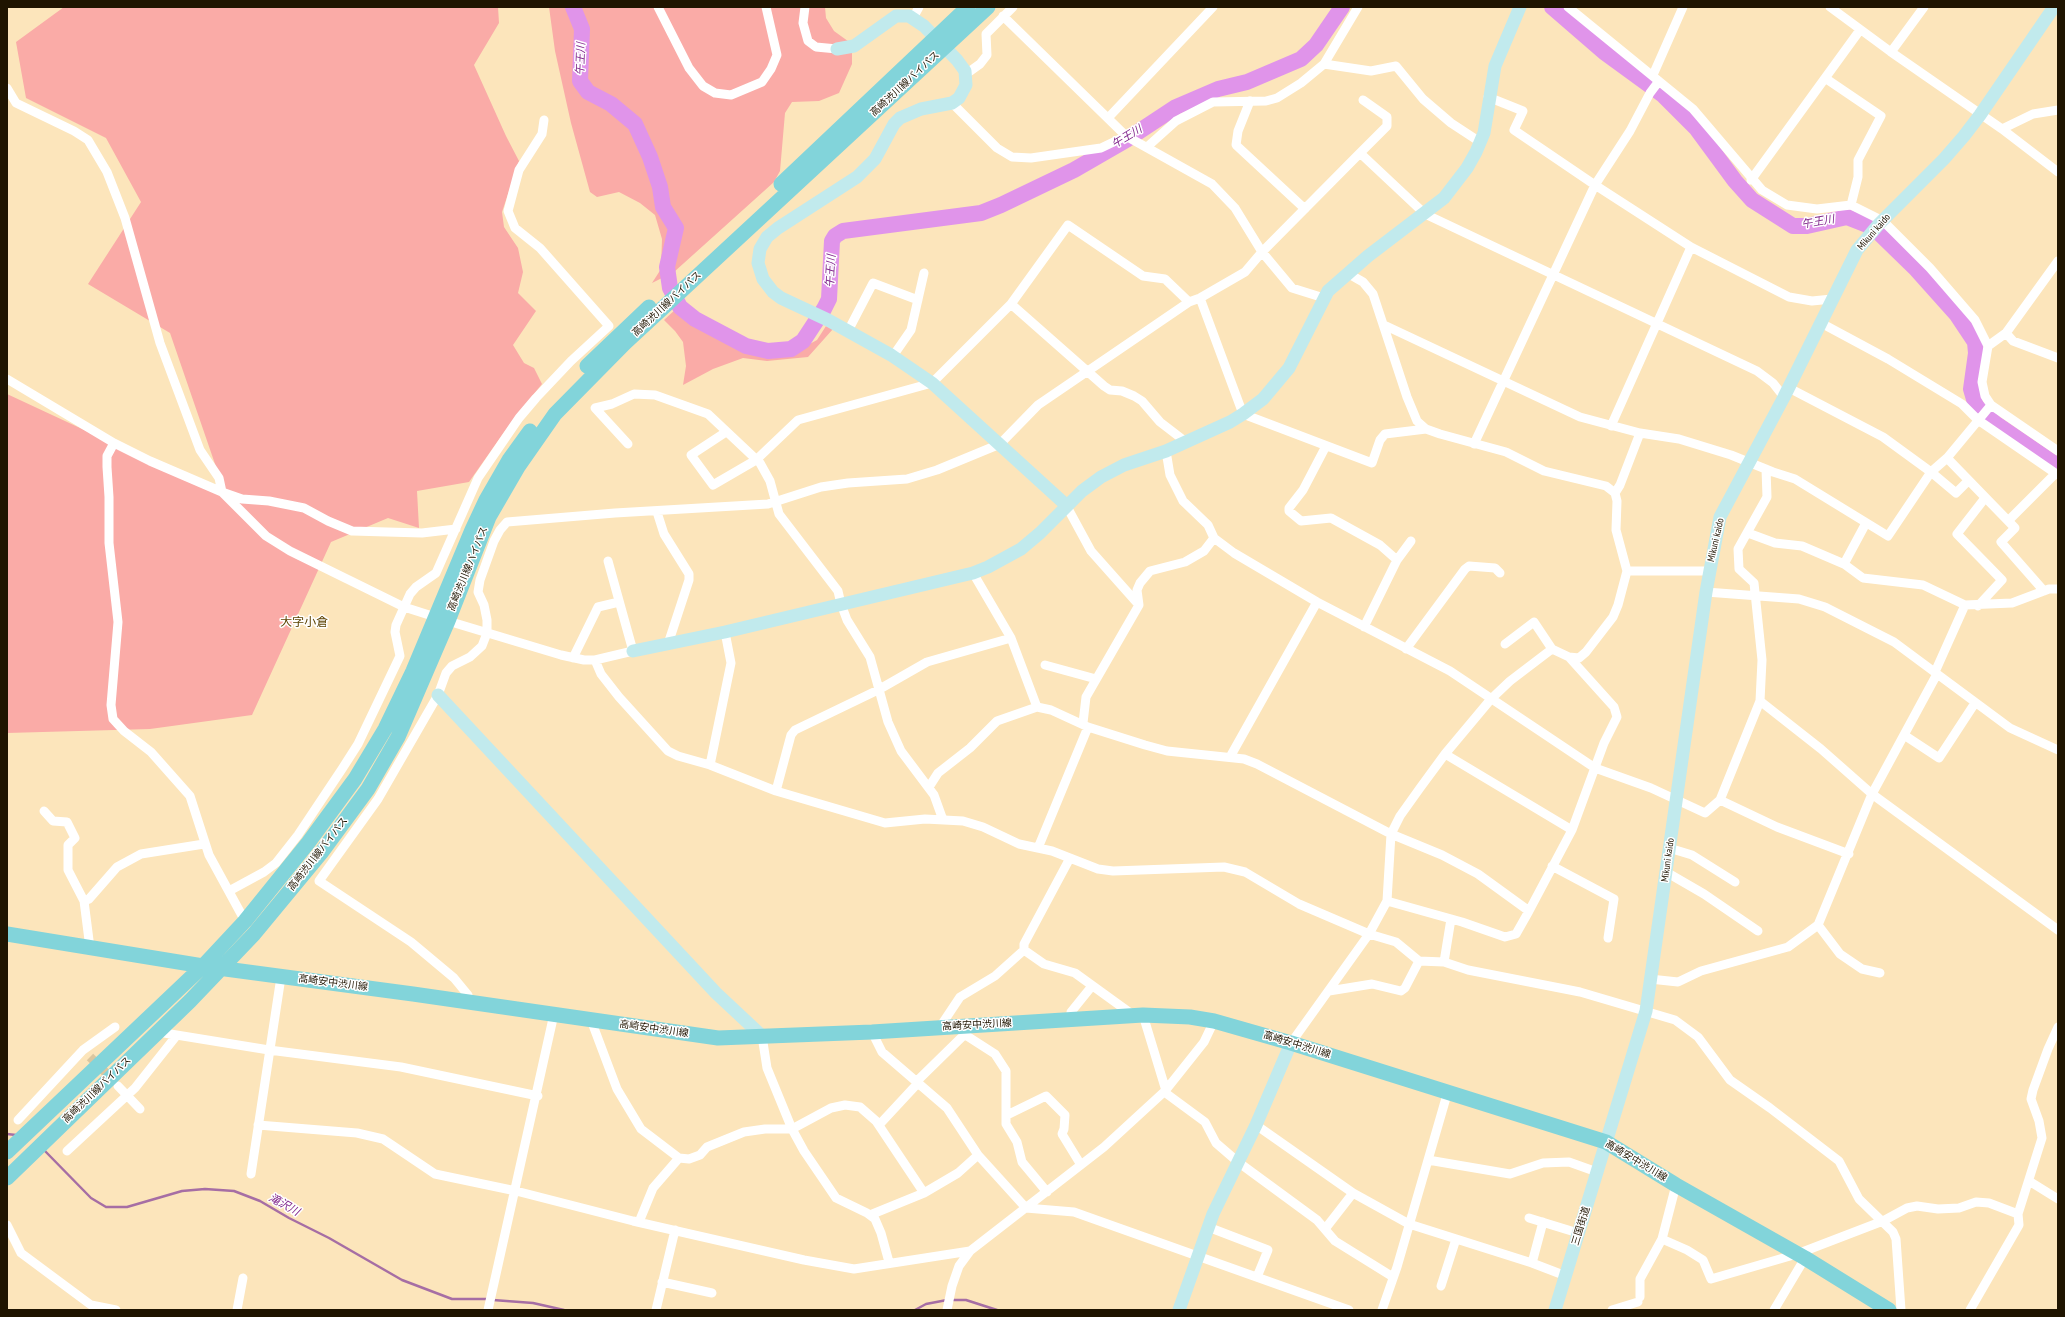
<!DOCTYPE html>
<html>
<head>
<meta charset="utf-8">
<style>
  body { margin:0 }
  #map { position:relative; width:2065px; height:1317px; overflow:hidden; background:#fce5bb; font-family:"PT Sans Narrow",sans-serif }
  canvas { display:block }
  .frame { position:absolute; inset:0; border:8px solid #1f1400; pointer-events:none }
</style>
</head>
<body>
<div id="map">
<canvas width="2065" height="1317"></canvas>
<div class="frame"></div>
</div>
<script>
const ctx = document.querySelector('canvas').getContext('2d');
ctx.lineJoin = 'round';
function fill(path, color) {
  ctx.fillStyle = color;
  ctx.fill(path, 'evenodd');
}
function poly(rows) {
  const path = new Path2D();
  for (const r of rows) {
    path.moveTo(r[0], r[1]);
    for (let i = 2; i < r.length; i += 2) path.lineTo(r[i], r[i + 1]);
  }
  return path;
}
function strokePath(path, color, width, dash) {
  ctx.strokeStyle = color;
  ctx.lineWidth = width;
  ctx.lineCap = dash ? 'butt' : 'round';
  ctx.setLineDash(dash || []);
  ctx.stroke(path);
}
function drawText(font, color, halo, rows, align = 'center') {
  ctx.font = font + ' "PT Sans Narrow","Noto Sans JP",sans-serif';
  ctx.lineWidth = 3;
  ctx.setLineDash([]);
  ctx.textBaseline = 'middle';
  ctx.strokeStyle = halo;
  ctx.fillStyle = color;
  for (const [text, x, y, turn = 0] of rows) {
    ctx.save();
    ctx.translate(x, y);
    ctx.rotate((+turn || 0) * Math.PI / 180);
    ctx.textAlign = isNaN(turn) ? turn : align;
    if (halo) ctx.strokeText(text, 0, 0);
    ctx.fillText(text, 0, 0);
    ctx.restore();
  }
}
const green = poly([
  [64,7,498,7,499,23,474,65,506,136,519,161,502,212,504,227,518,248,523,272,518,293,536,311,513,345,524,363,534,368,542,384,512,421,469,482,417,491,419,528,388,518,331,542,252,715,150,729,7,733,7,394,226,496,170,333,88,284,141,202,106,138,26,98,16,42],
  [549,7,825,7,826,18,834,31,852,44,852,64,839,93,819,101,792,102,785,113,780,171,774,182,674,272,652,283,661,269,662,239,655,215,640,203,619,192,597,197,590,192,571,123,555,51],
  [677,308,695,322,729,341,746,349,771,355,795,352,817,340,826,326,833,329,808,357,767,361,743,358,713,369,683,385,686,366,683,342,675,331,664,320]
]);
const stream = poly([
  [7,1134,16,1135],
  [44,1150,91,1198,106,1207,127,1207,182,1191,205,1189,234,1191,260,1201,289,1218,329,1238,402,1280,452,1299,488,1299],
  [493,1300,533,1303,564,1310],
  [952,1300,966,1300,997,1310],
  [915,1310,926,1304,947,1300]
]);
const river = poly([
  [573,7,582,29,580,81,588,92,611,104,635,124,650,157,660,187,663,207,676,228,667,267,670,288,680,307,695,319,746,346,768,351,791,349,803,341,824,309,829,299,832,241,835,236,843,231,981,213,1001,205,1074,170,1126,140,1176,107,1218,89,1247,82,1301,59,1316,45,1342,7],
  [1552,7,1604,52,1663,95,1696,128,1735,181,1752,200,1793,226,1807,226,1847,217,1870,226,1878,232,1915,268,1957,315,1975,342,1976,353,1971,389,1976,406,1995,423,2058,466]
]);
const streetTunnel = poly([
  [90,1057,113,1080]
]);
const street = poly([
  [658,7,689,68,703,86,715,93,731,95,762,82,771,69,777,55,766,7],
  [805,7,803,23,808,41,816,47,837,49],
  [1568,7,1693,109,1762,190,1787,205,1817,209,1851,205,1883,221,1930,268,1975,320,1988,346,1982,382,1985,396,1991,405,2058,451],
  [1830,7,1891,52,2002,129,2058,172],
  [1003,16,1126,136,1212,184,1235,208,1262,252,1292,288,1324,298],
  [913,18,919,7],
  [1891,52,1924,7],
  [1324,64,1371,71,1396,66,1423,99,1451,123,1480,142],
  [966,74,980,64,987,55,986,34,1013,7],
  [1653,75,1683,7],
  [1825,78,1881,116,1858,160,1858,177,1851,205],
  [7,88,16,103,74,131,88,140,107,172,125,218,160,343,200,450,219,478,222,492,242,499,269,501,304,508,328,521,352,531,422,533,456,529],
  [1488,97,1523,111,1514,130,1595,185,1691,247,1789,297,1812,301,1832,299],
  [1250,101,1238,131,1236,145,1305,209],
  [952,103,997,148,1012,157,1031,158,1101,148,1126,136],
  [1108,118,1213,7],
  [2002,129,2033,114,2058,110],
  [1147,147,1176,121,1213,102,1266,101,1277,98,1301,83,1324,64,1358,7],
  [1360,153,1387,126,1387,117,1363,100],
  [1751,180,1860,30],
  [2058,261,2006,333,2013,341,2058,358],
  [1200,298,1243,414,1372,463,1380,440,1385,434,1426,429],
  [1011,304,1104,386,1110,390,1122,391,1134,396,1142,401,1160,422,1186,442],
  [1821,323,1888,359,1962,404,1978,420,2058,475],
  [1384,325,1580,417,1640,433,1679,439,1731,455,1773,472,1795,479,1888,536,1931,472,1956,493,1968,481],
  [848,331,873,283,918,300],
  [1988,346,2006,333],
  [893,356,911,330,924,273],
  [7,379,114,443,150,461,222,492,266,536,290,551,404,607,448,621,561,655,584,660,595,660,633,651,608,561],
  [1789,388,1883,437,1931,472,1947,458,1991,405],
  [1611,426,1691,247],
  [726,432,691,455,713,485,756,460,798,420,932,383,1011,304,1068,225,1143,276,1165,279,1189,302],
  [114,443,107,456,107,467,109,497,109,543,118,622,111,705,113,719,124,731,151,752,190,796,209,855,245,921],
  [628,444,595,408,612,404,634,394,655,395,708,414,760,463,770,481,779,514,838,591,841,604,847,620,870,657,888,722,901,751,934,795,943,820],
  [1474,444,1595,185,1630,131,1650,93,1659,81],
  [1326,446,1303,490,1289,508,1289,511,1301,521,1331,518,1380,545,1397,560],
  [1166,451,1170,475,1183,501,1208,525,1214,538,1234,553,1317,602,1450,671,1595,768,1651,788,1705,813,1720,800,1760,701,1762,660,1754,583,1739,569,1738,549,1767,497,1766,469],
  [1947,458,2015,528,2001,542,2044,591],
  [1615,493,1620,485,1640,433],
  [1066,505,1091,551,1139,605],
  [657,512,664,534,689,574,689,580,668,644],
  [2009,520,2056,473],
  [1748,533,1775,543,1802,546,1844,564,1863,578,1923,585,1965,605],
  [1844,564,1866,523],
  [1627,571,1709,571],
  [973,573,1011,638,1037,707,1051,710,1088,727,1145,745,1167,751,1244,759,1257,764,1391,834,1442,855,1478,874,1529,911,1572,830,1604,743,1617,717,1614,707,1569,657],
  [1706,592,1799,599,1825,607,1894,642,2010,728,2058,750],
  [1978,606,2002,580,1957,534,1985,498],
  [1364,627,1397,560,1411,541],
  [1505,644,1534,622,1552,649],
  [1406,649,1465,569,1469,566,1495,568,1500,573],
  [573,658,598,607,619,602],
  [595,660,601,674,619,697,668,751,678,756,710,765,776,791,885,823,925,819,963,821,983,827,1019,844,1052,851,1098,869,1113,871,1224,867,1245,872,1299,904,1369,934,1396,942,1419,961,1444,962,1468,970,1580,992,1675,1020,1698,1037,1730,1080,1770,1108,1839,1161,1859,1199,1893,1232,1896,1239,1901,1310],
  [1045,665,1096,679],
  [1935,672,1965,605,2012,603,2049,589,2058,589],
  [1760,701,1821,749,1872,794,2058,930],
  [1083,723,1086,697,1139,605,1137,590,1140,583,1150,571,1185,562,1204,551,1214,538],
  [1904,735,1939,758,1975,703],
  [1445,754,1572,830],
  [1230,757,1317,602],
  [710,765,731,663,725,632],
  [929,787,938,773,970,748,997,721,1037,707],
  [776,791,791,735,795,730,878,690,927,662,1011,638],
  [1720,800,1777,827,1849,854],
  [44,811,53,821,67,822,75,838,68,845,68,870,84,901,90,948],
  [1038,848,1088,727],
  [1669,848,1692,855,1735,882],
  [1552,866,1614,899,1608,938],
  [1666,872,1704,894,1758,931],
  [229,891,264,872,276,863,298,835,342,769,358,744,400,656,395,632,396,625,410,594,416,587,436,573,478,478,519,418,536,398,571,361,609,326,540,248,515,228,508,211,519,170,542,134,544,120],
  [84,901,89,899,117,867,141,854,204,844],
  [1387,901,1462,922,1505,937,1516,934,1529,911],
  [1024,950,1044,964,1075,973,1133,1015],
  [1444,962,1451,919],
  [1880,973,1862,969,1840,954,1818,925,1872,794,1937,674],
  [1650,979,1678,982,1701,971,1788,947,1818,925],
  [1329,991,1372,984,1401,991,1405,988,1419,961],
  [468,1001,468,995,454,978,411,942,319,881,378,799,438,695,446,673,452,666,470,657,482,646,487,633,487,620,484,605,478,592,480,580,494,541,500,530,507,522,615,513,768,504,821,487,848,483,907,479,937,470,1000,444,1038,405,1189,302,1200,298,1245,272,1262,252,1360,153,1425,214,1757,371,1773,383,1784,397],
  [1143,1015,1167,1094,1205,1122,1216,1143,1238,1162,1317,1220,1335,1241,1393,1277],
  [1071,1019,1071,1012,1092,986],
  [591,1020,617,1089,641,1129,679,1158,689,1159,700,1155,707,1147,744,1132,765,1129,792,1129,831,1108,845,1105,860,1107,876,1121,924,1193],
  [959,1026,967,1036,995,1054,1006,1071,1006,1124,1017,1142,1022,1162,1047,1192],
  [940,1027,960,997,995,976,1024,950,1024,944,1070,858],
  [158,1032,269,1050,401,1067,538,1096],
  [872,1032,882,1052,947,1108,978,1155,1026,1208,1074,1212,1349,1310],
  [762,1036,767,1068,792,1129,804,1151,836,1198,867,1213,875,1219,881,1233,889,1262],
  [1291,1043,1369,934,1387,901,1391,834,1400,816,1420,788,1445,754,1491,699,1510,681,1552,649,1569,657,1579,658,1586,652,1613,617,1618,605,1627,571,1616,530,1617,501,1615,493,1606,486,1544,471,1506,452,1440,434,1426,429,1417,421,1407,397,1373,294,1363,282,1349,274],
  [916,1082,965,1034],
  [118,1086,140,1109],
  [1007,1115,1046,1096,1065,1115,1064,1129,1062,1134,1081,1165],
  [18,1120,83,1050,115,1027],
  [258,1125,357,1133,383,1139,435,1174,516,1191,633,1221,804,1260,854,1269,970,1251],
  [879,1125,918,1083],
  [1256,1125,1353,1193,1409,1224,1532,1263,1566,1276],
  [67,1151,135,1088,177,1035],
  [1428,1160,1510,1174,1543,1163,1569,1162,1597,1172],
  [251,1174,281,977],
  [2029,1181,2058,1199],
  [1676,1185,1662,1239,1687,1250,1703,1260,1711,1279,1797,1254,1883,1221,1907,1208,1917,1206,1938,1209,1959,1208,1976,1202,1989,1203,2018,1214],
  [870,1215,924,1193,958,1173,978,1155],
  [1529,1218,1578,1233],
  [639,1222,653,1188,679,1158],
  [7,1225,21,1253,91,1305,116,1310],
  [1208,1227,1268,1250,1257,1277],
  [1325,1229,1353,1193],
  [1532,1263,1543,1222],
  [662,1282,712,1293],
  [1441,1286,1456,1239],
  [1640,1297,1640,1279,1662,1239],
  [237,1310,243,1278],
  [488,1310,554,1014],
  [656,1310,675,1230],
  [947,1310,952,1286,959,1266,970,1251,1104,1147,1165,1091,1204,1042,1214,1021],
  [1382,1310,1397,1267,1448,1091],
  [1612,1310,1638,1302],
  [1774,1310,1805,1258],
  [1970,1310,2019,1225,2018,1214,2042,1138,2039,1121,2031,1099,2033,1090,2048,1049,2058,1027]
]);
const secondary = poly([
  [837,49,854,46,896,16,909,16,924,26,957,60,965,71,966,85,959,98,952,103,921,109,900,118,894,124,875,159,857,177,778,228,767,237,760,249,758,263,763,279,773,292,781,298,828,320,891,355,932,383,1066,505],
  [633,651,725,632,973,573,988,567,1021,549,1040,533,1082,491,1101,477,1124,465,1166,451,1230,422,1243,414,1263,399,1289,368,1328,291,1368,256,1444,198,1467,168,1476,152,1484,133,1495,66,1520,7],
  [438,695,716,993,762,1036],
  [1179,1310,1213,1214,1256,1125,1291,1043],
  [1555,1310,1646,1011,1706,592,1720,517,1784,397,1857,250,1879,224,1944,159,1964,136,1980,115,2054,7]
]);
const primary = poly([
  [781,184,968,7],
  [587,366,649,307],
  [7,934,203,966,413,994,718,1038,872,1032,1143,1015,1190,1017,1214,1021,1291,1043,1606,1142,1676,1185,1805,1258,1889,1310],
  [7,1152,203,966,245,921,308,843,355,779,385,729,413,671,472,530,486,500,509,460,530,431],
  [7,1178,190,1001,254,934,321,853,368,789,398,737,448,621,489,517,518,467,555,414,625,343,988,7]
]);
const streetNames = [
  ["高崎渋川線バイパス",905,84,-43],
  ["Mikuni kaido",1874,232,-49],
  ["高崎渋川線バイパス",667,304,-43],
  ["Mikuni kaido",1716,540,-77],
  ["高崎渋川線バイパス",468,569,-68],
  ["高崎渋川線バイパス",318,854,-52],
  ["Mikuni kaido",1668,860,-82],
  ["高崎安中渋川線",333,983,7],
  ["高崎安中渋川線",977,1025,-3],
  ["高崎安中渋川線",654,1029,8],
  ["高崎安中渋川線",1297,1045,17],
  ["高崎渋川線バイパス",97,1090,-44],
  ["高崎安中渋川線",1636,1161,31],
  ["三国街道",1581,1226,-73]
];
const waterNames = [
  ["午王川",581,59,-88],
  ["午王川",1127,137,-31],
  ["午王川",1818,222,-10],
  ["午王川",831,271,-87],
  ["滝沢川",284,1205,29]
];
const quarterNames = [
  ["大字小倉",304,623]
];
fill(green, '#faaba7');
strokePath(stream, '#a66ea4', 2.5);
strokePath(river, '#e094ea', 16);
strokePath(streetTunnel, '#dbc69f', 9, [9, 4.5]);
strokePath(street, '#fff', 9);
strokePath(secondary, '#c1eaed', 13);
strokePath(primary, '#82d4da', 15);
drawText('10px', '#1f1400', '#fff', streetNames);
drawText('italic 11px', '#80268c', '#fff', waterNames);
drawText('12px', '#5d4302', '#fff', quarterNames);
</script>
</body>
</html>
